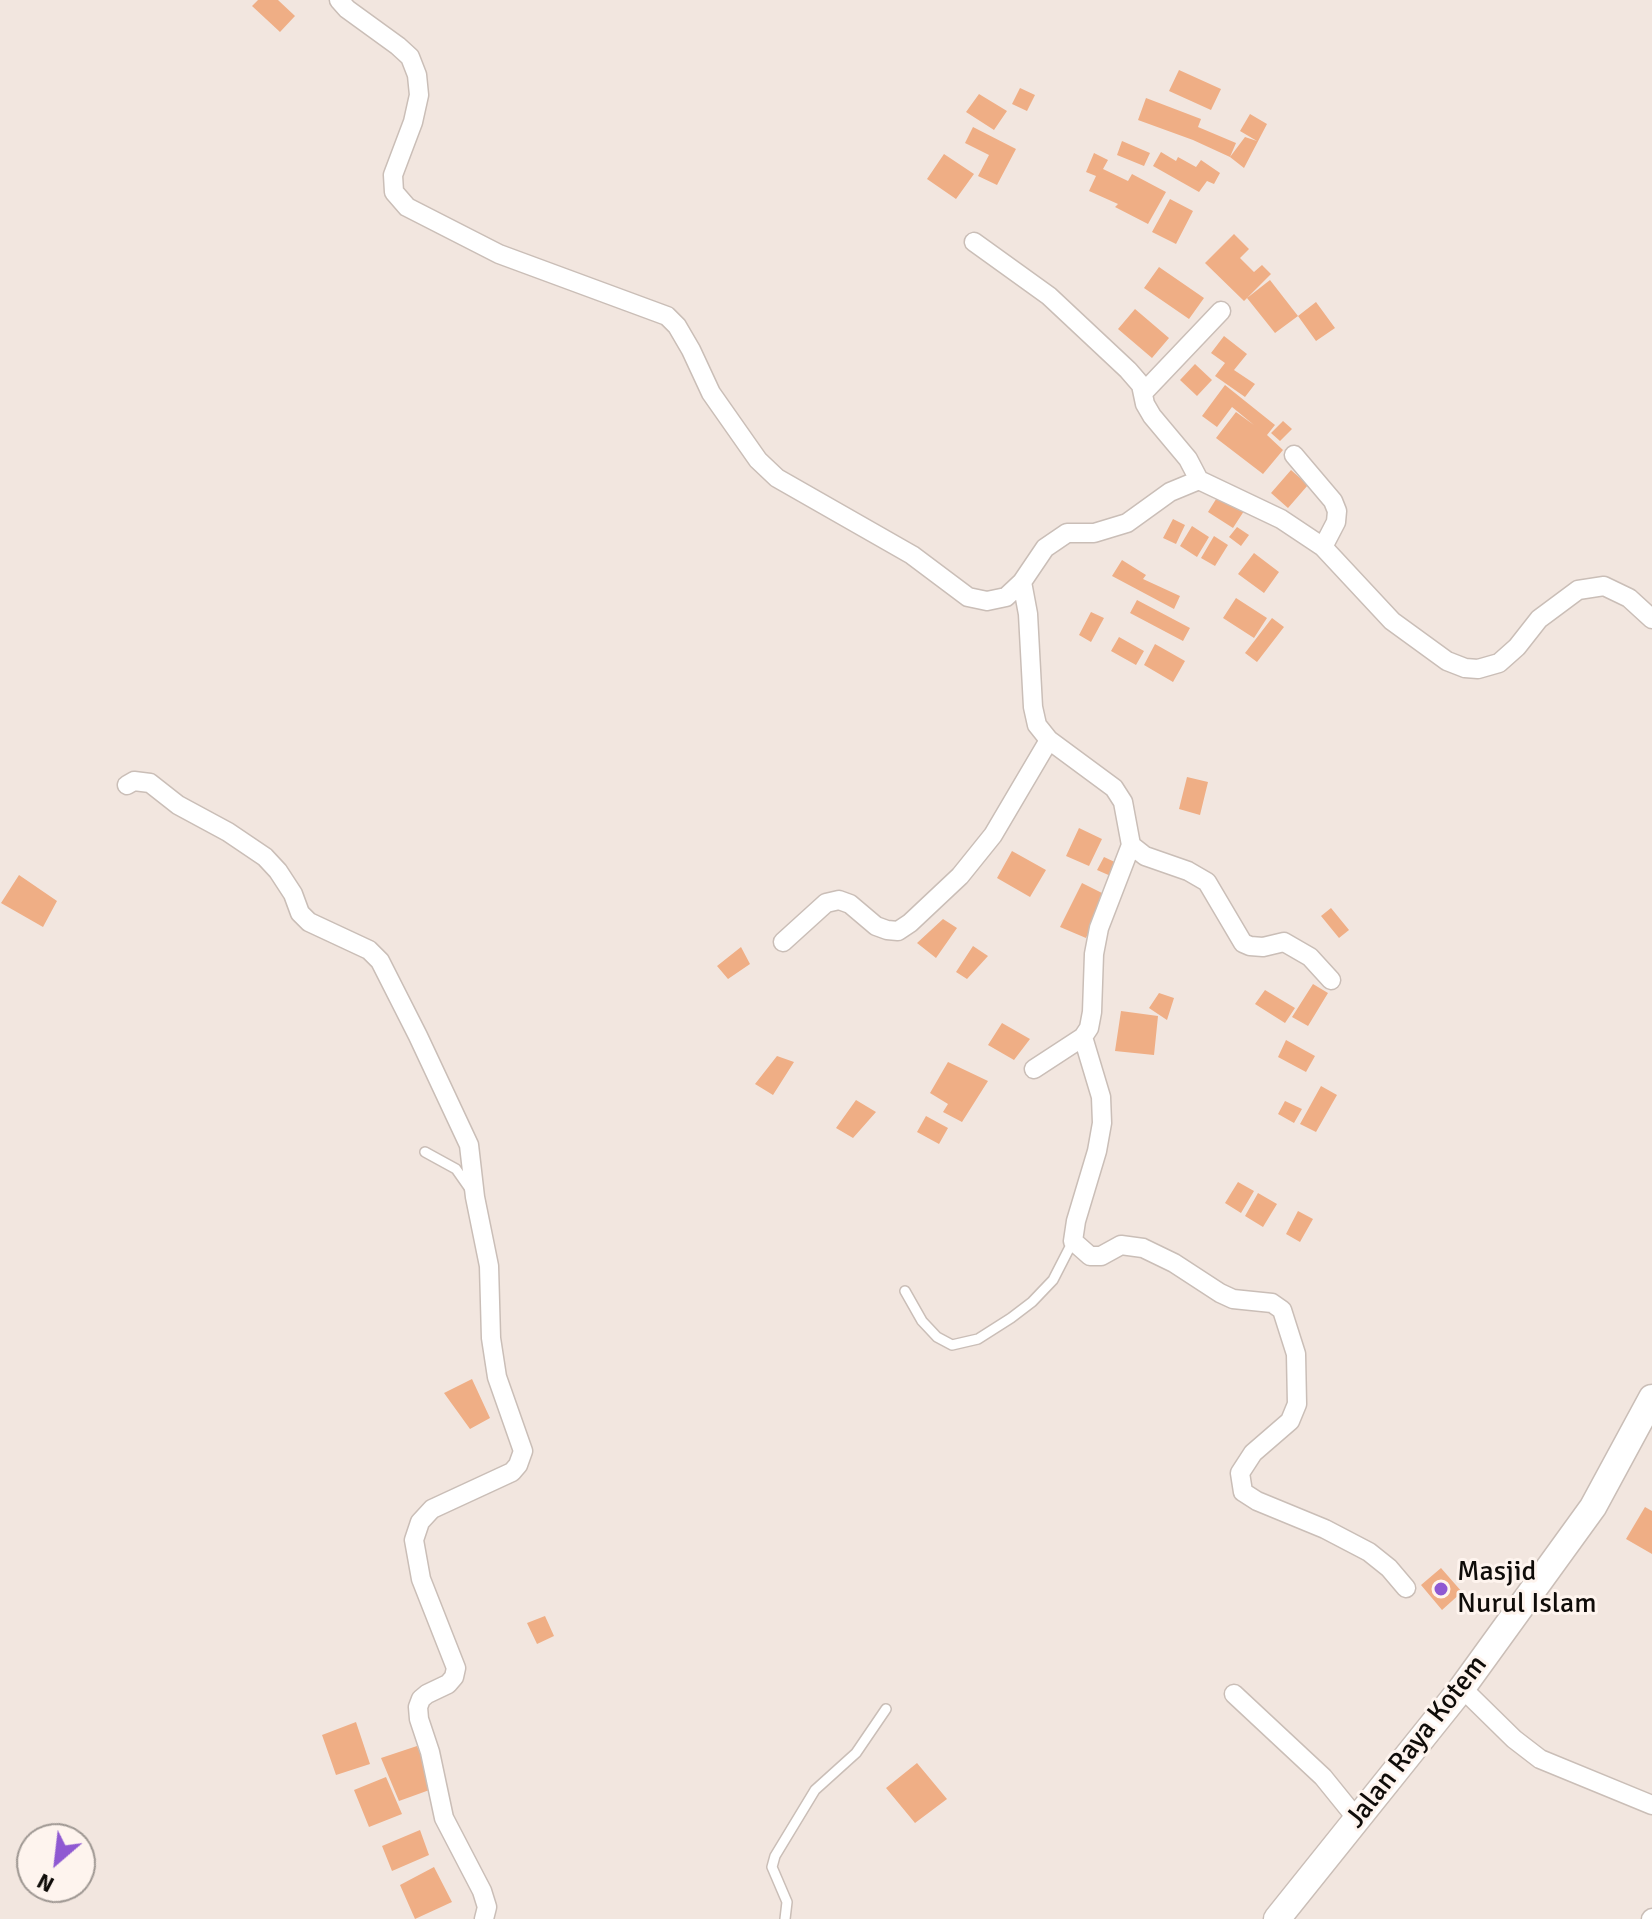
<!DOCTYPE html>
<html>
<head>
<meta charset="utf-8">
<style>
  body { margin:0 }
  #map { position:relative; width:1652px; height:1919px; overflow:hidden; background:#f2e6df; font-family:Signika,sans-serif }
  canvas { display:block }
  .north { position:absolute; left:16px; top:1823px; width:80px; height:80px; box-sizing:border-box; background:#fef4ee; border:2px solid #9e9792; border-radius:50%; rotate:208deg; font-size:22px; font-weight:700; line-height:32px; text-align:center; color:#0f0c09 }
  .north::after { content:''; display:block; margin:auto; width:28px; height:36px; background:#8f59d2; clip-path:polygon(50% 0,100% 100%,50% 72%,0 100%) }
</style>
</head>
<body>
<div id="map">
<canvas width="1652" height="1919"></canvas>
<div class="north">N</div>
</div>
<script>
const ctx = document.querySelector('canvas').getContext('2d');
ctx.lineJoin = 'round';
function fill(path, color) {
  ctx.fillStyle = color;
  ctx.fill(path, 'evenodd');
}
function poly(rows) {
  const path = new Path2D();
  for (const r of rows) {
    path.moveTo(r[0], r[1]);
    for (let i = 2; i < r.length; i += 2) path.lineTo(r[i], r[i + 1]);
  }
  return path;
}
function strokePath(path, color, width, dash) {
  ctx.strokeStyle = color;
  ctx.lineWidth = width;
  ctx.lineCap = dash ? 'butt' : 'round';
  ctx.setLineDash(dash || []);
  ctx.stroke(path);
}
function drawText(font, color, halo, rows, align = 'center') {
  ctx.font = font + ' Signika,sans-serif';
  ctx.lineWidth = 6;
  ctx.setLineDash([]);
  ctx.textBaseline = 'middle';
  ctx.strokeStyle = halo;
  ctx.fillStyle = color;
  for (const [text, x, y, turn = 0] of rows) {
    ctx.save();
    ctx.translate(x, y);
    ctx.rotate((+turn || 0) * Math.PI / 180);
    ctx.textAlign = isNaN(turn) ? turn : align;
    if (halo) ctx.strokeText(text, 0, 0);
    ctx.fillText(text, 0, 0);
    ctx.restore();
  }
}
const building = poly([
  [258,0,278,0,295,16,280,32,252,6],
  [1179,70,1221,89,1211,110,1169,91],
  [1020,88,1035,95,1027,111,1012,104],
  [979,94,1007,111,994,130,966,112],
  [1146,98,1201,119,1198,127,1236,143,1230,157,1245,137,1257,141,1240,131,1250,114,1267,124,1244,168,1230,157,1193,140,1138,120],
  [973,127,1016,149,997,185,978,176,989,155,965,143],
  [1122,141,1150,153,1144,166,1117,155],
  [1161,152,1176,161,1178,157,1196,167,1201,160,1220,173,1214,184,1207,181,1199,192,1153,166],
  [1094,153,1108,160,1103,169,1128,181,1132,174,1166,192,1148,224,1115,207,1118,204,1089,191,1096,176,1086,172],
  [944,154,974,174,956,199,927,179],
  [1170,199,1193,211,1176,244,1152,232],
  [1234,234,1249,249,1240,258,1254,272,1262,265,1271,274,1247,298,1270,280,1298,316,1275,333,1247,298,1244,301,1205,263],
  [1159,267,1204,298,1189,319,1144,288],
  [1316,302,1335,328,1316,341,1298,316],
  [1135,309,1169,338,1152,358,1118,329],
  [1224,336,1247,354,1234,370,1255,384,1245,397,1215,376,1225,363,1211,353],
  [1195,364,1212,380,1197,396,1180,380],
  [1225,385,1275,425,1267,435,1283,450,1263,474,1216,438,1236,412,1254,425,1232,407,1217,427,1202,416],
  [1283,421,1292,429,1280,441,1271,433],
  [1291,470,1308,485,1288,508,1271,493],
  [1218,496,1244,511,1233,528,1208,512],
  [1173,519,1185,525,1176,544,1163,538],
  [1192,526,1209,537,1197,557,1180,546],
  [1237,527,1249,535,1241,546,1229,537],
  [1214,536,1228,545,1215,566,1201,558],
  [1254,553,1279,572,1264,593,1238,574],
  [1122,560,1146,575,1143,579,1180,596,1174,609,1112,576],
  [1236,598,1267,618,1254,638,1223,618],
  [1137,600,1190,628,1183,641,1130,613],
  [1091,612,1104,618,1091,642,1079,635],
  [1272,618,1284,627,1257,662,1245,653],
  [1119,637,1144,651,1136,665,1111,651],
  [1155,644,1185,661,1173,682,1144,665],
  [1187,777,1208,782,1200,815,1179,809],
  [1079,828,1102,839,1089,866,1066,856],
  [1012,851,1046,870,1030,897,997,878],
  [1104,857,1119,864,1113,877,1097,870],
  [19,875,57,901,43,927,1,903],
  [1082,883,1106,895,1086,938,1060,927],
  [1331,908,1349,930,1339,938,1321,916],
  [943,919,957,928,936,958,917,943],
  [973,946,988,956,967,979,956,972],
  [741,947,750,964,728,979,717,966],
  [1313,984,1328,993,1308,1026,1292,1017],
  [1265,990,1295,1008,1285,1023,1255,1004],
  [1159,993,1174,998,1167,1020,1149,1008],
  [1121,1011,1158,1016,1154,1055,1115,1051],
  [1002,1023,1030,1039,1014,1060,988,1045],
  [1286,1040,1315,1056,1306,1072,1278,1057],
  [777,1056,794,1062,773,1095,755,1084],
  [948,1062,988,1081,962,1122,943,1112,948,1104,930,1093],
  [1321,1086,1337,1095,1316,1132,1300,1124],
  [856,1100,876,1112,853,1138,836,1128],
  [1285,1101,1302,1109,1294,1123,1278,1114],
  [926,1116,948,1128,939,1144,917,1132],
  [1238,1182,1254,1191,1241,1213,1225,1203],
  [1258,1193,1277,1204,1263,1227,1245,1216],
  [1298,1211,1313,1219,1300,1242,1286,1234],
  [472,1379,490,1418,470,1429,444,1393],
  [1645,1507,1652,1511,1652,1554,1626,1539],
  [1441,1568,1462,1592,1442,1610,1421,1585],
  [545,1616,554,1636,537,1644,527,1623],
  [356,1722,370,1764,336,1775,322,1735],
  [417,1746,435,1788,399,1801,381,1758],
  [917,1763,947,1799,915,1823,886,1788],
  [386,1777,402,1814,369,1827,354,1790],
  [420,1830,429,1855,392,1871,382,1846],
  [434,1867,452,1902,415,1919,400,1885]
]);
const lane = poly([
  [425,1152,456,1169,470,1189],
  [905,1291,922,1321,937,1337,952,1345,978,1339,1011,1318,1032,1302,1053,1280,1073,1241],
  [785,1919,787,1902,772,1867,775,1856,815,1790,856,1753,886,1709]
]);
const street = poly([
  [339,0,347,9,398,46,410,57,417,75,419,95,413,122,393,175,394,192,407,207,499,254,667,316,677,326,691,350,711,393,758,460,777,478,912,555,968,597,987,601,1006,597,1022,582,1045,548,1067,533,1094,533,1127,523,1170,492,1199,480,1281,519,1323,547,1392,621,1447,661,1465,668,1478,669,1499,663,1517,647,1539,619,1578,590,1604,586,1629,598,1652,619],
  [974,242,1049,296,1128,370,1141,385,1145,404,1152,416,1188,459,1199,480],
  [1143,393,1221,311],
  [1294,455,1333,501,1337,511,1336,522,1323,547],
  [1022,582,1028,614,1033,707,1037,725,1049,740,1114,788,1123,802,1131,845,1099,928,1094,954,1092,1012,1089,1028,1083,1037,1034,1069],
  [127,785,134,781,150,783,178,805,228,832,265,857,278,871,293,894,300,913,309,922,369,950,380,961,418,1036,469,1145,475,1197,489,1266,491,1338,497,1377,523,1451,518,1465,512,1472,432,1509,420,1522,414,1540,421,1579,456,1668,454,1677,448,1684,427,1694,421,1699,418,1707,419,1719,430,1752,444,1818,482,1891,487,1907,484,1919],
  [1131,845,1145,856,1188,871,1207,882,1243,943,1250,946,1263,947,1284,942,1310,957,1331,980],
  [783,942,826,903,839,900,850,904,876,926,887,930,898,931,910,923,960,876,993,835,1049,740],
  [1083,1037,1101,1097,1102,1123,1097,1151,1076,1221,1073,1241,1090,1256,1101,1256,1121,1245,1143,1248,1174,1263,1220,1293,1233,1299,1272,1303,1282,1310,1296,1354,1297,1404,1290,1421,1253,1453,1240,1473,1243,1492,1257,1501,1325,1529,1369,1552,1389,1568,1406,1588],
  [1462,1688,1514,1739,1540,1759,1652,1805],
  [1234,1694,1323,1777,1357,1819],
  [1651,1919,1652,1918]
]);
const secondary = poly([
  [1277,1919,1462,1688,1593,1507,1652,1398]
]);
const markers = [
  [1441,1589,8,"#8f59d2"]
];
const poiNames = [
  ["Masjid",1457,1573],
  ["Nurul Islam",1457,1605]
];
const streetNames = [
  ["Jalan Raya Kotem",1417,1742,-52]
];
fill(building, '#efae85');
strokePath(lane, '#cabeb7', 12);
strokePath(street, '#cabeb7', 21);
strokePath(secondary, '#cabeb7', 29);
strokePath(lane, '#fff', 9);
strokePath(street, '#fff', 18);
strokePath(secondary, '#fff', 26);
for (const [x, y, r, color] of markers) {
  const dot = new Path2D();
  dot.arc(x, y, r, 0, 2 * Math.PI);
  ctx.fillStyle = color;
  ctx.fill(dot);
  strokePath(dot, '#fef4ee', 3);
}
drawText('28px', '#0f0c09', '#fef4ee', poiNames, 'left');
drawText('28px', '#0f0c09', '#fef4ee', streetNames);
</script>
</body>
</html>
